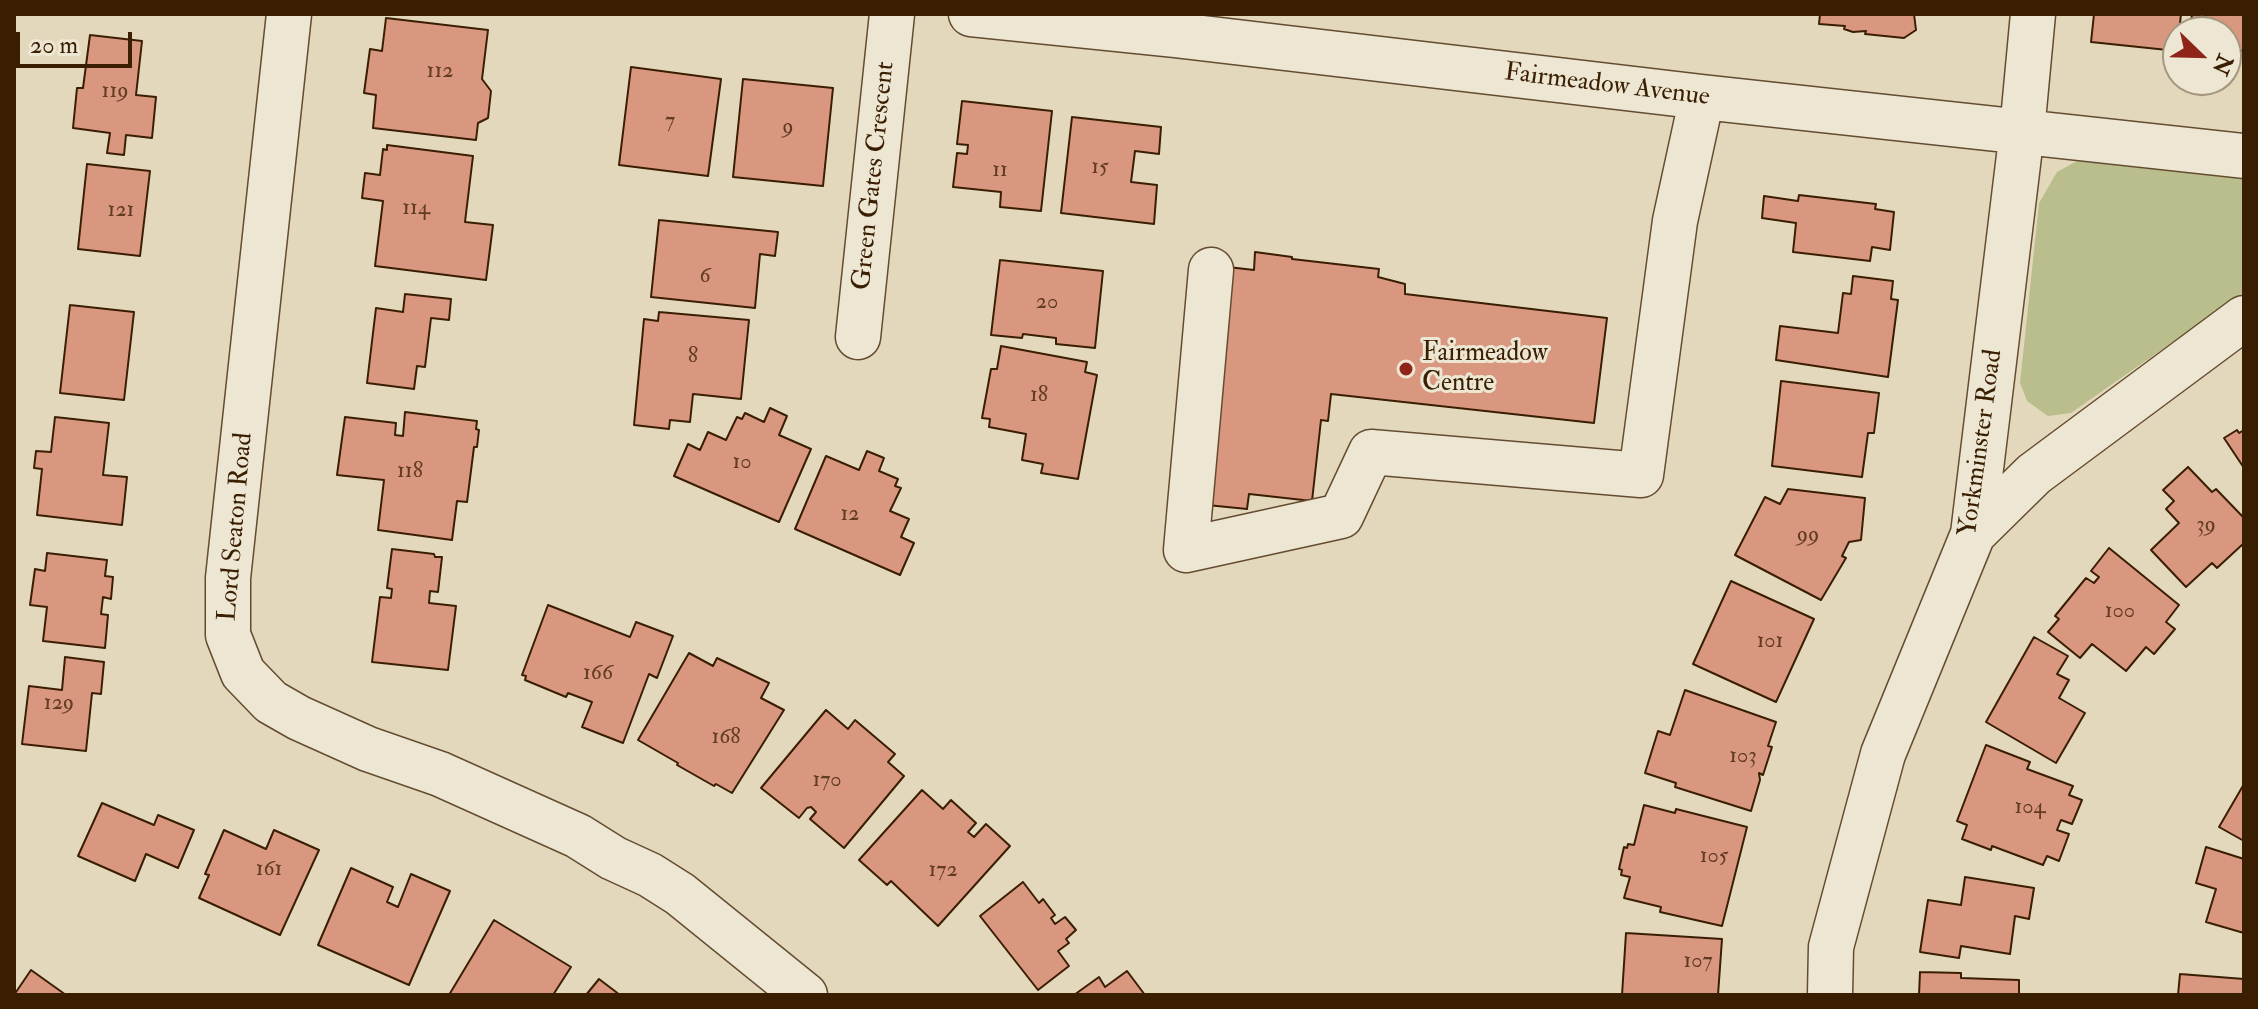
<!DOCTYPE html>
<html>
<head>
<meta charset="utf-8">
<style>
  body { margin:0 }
  #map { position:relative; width:2258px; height:1009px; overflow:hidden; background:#e4d8bc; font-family:"IM FELL Double Pica",serif }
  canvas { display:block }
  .frame { position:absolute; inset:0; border:16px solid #3a1e02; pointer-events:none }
  .north { position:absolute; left:2162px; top:16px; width:80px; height:80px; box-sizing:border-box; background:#ede6d3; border:2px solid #a5967f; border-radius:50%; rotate:113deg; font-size:22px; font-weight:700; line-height:32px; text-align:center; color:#3a1e02 }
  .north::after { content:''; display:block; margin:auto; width:28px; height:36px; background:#8f2418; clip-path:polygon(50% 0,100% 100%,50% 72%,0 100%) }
  .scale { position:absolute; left:16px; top:32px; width:116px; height:36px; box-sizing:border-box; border:4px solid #3a1e02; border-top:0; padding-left:10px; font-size:24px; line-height:28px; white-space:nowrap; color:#3a1e02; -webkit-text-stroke:6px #ede6d3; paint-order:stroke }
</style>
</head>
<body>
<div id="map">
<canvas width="2258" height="1009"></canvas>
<div class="frame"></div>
<div class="north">N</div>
<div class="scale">20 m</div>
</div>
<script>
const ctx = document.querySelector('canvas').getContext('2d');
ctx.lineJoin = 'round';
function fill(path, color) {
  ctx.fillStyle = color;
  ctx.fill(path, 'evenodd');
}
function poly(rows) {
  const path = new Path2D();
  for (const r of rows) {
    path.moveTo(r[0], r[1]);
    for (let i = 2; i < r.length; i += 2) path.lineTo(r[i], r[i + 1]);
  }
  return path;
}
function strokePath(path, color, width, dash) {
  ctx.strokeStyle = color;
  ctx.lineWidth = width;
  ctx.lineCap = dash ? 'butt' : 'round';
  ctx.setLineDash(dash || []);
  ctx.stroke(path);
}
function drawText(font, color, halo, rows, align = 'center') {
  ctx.font = font + ' "IM FELL Double Pica",serif';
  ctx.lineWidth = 6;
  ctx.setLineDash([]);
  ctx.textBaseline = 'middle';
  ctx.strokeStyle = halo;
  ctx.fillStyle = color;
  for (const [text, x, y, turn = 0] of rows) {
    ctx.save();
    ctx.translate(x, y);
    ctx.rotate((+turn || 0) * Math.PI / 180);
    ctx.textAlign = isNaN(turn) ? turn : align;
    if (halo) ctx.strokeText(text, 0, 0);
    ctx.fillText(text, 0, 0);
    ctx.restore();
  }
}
const green = poly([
  [2077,161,2244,179,2244,292,2071,413,2048,416,2027,401,2020,383,2039,203,2057,172]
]);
const building = poly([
  [1820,14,1919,14,1914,14,1916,30,1904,38,1865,34,1866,31,1853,32,1844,29,1845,26,1819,24,1820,14],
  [2094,14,2181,14,2177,51,2091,42,2094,14],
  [2192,14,2244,14,2243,51,2226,49,2226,32,2190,32,2192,14],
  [386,18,488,30,482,79,491,91,488,118,478,123,476,140,373,128,376,95,364,93,370,49,382,51,386,18],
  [90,35,142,41,136,95,156,97,152,138,126,135,124,155,107,153,110,133,73,128,77,88,83,88,90,35],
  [631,67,721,79,708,176,619,165,631,67],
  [743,79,833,88,823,186,733,177,743,79],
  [962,101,1052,111,1041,211,1000,207,1001,192,953,187,957,153,967,154,968,145,957,144,962,101],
  [1072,117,1161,127,1159,154,1135,151,1131,182,1157,185,1154,224,1061,213,1072,117],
  [387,145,473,156,465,222,493,225,486,280,375,266,383,201,362,198,365,173,380,175,383,149,387,150,387,145],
  [87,164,150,171,140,256,78,249,87,164],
  [1799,195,1876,204,1875,209,1894,212,1890,250,1872,247,1870,261,1793,252,1796,223,1762,218,1764,196,1798,201,1799,195],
  [659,220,778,232,775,256,760,254,755,308,651,297,659,220],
  [1255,252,1292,257,1292,259,1379,269,1378,277,1405,284,1405,294,1607,318,1594,423,1331,394,1328,421,1321,420,1312,501,1249,494,1247,509,1197,504,1219,266,1254,270,1255,252],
  [1000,260,1103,271,1095,348,1056,344,1056,338,1023,334,1022,338,991,335,1000,260],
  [1853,276,1893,281,1891,299,1898,300,1888,377,1776,360,1780,326,1838,333,1843,293,1851,294,1853,276],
  [405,294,451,299,449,320,431,318,425,367,417,366,414,389,367,383,376,308,403,312,405,294],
  [70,305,134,312,124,400,60,393,70,305],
  [659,312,749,320,741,399,693,394,690,422,670,420,669,429,634,425,644,319,658,321,659,312],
  [1001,346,1087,362,1085,372,1097,375,1078,479,1041,473,1043,464,1022,460,1026,434,989,427,990,419,982,418,991,369,997,369,1001,346],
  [1781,381,1879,393,1874,433,1868,433,1862,477,1772,466,1781,381],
  [770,408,787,416,779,435,811,449,779,522,674,476,688,444,700,450,708,432,726,440,737,417,742,419,745,413,764,422,770,408],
  [405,412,477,421,476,429,479,430,477,447,474,447,467,502,457,501,452,540,378,530,384,480,337,475,345,417,396,423,395,435,403,436,405,412],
  [55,417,109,423,103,475,127,477,122,525,37,515,42,469,34,468,36,451,51,452,55,417],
  [2237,430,2239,433,2244,430,2244,468,2224,438,2237,430],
  [867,451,884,458,879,471,898,479,895,486,901,488,890,511,909,519,901,537,914,543,900,575,795,529,826,456,859,470,867,451],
  [2188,467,2212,492,2216,489,2244,518,2244,543,2217,568,2212,563,2186,587,2151,550,2179,523,2166,509,2174,501,2163,490,2188,467],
  [1788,489,1865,498,1861,540,1849,542,1842,556,1846,558,1821,600,1735,555,1765,497,1780,504,1788,489],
  [2109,548,2179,605,2166,622,2175,629,2154,654,2146,647,2126,671,2092,644,2080,658,2048,632,2059,619,2055,616,2086,578,2094,583,2099,577,2091,571,2109,548],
  [392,549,434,554,435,557,442,557,438,592,430,591,429,603,456,606,448,670,372,662,380,597,391,598,392,589,387,588,392,549],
  [47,553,107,560,105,576,113,577,111,599,103,597,101,614,108,615,105,648,43,641,47,607,30,605,35,569,45,571,47,553],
  [1731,581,1814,619,1776,702,1693,664,1731,581],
  [548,605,630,637,636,622,673,636,657,678,649,674,623,743,582,727,592,702,568,693,566,697,525,680,526,676,522,675,548,605],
  [2034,637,2068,656,2057,674,2069,680,2059,698,2085,713,2056,763,1986,722,2034,637],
  [689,653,713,666,717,658,769,683,761,698,784,710,732,793,716,784,714,786,677,765,678,763,638,740,689,653],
  [65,657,104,662,101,694,92,693,86,751,22,744,29,686,62,690,65,657],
  [1685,690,1776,722,1768,746,1772,747,1763,775,1759,773,1760,780,1751,811,1675,787,1676,783,1645,773,1658,731,1670,735,1685,690],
  [826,710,848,729,855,720,895,754,888,762,904,776,844,848,810,819,816,812,811,807,807,808,799,818,761,788,826,710],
  [1986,745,2030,762,2027,769,2073,786,2069,795,2082,800,2072,824,2061,820,2057,830,2069,834,2059,861,2047,856,2043,865,1992,846,1991,850,1962,839,1967,825,1957,821,1986,745],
  [2244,784,2244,841,2219,827,2244,784],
  [922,790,943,809,951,800,976,823,968,832,974,837,986,824,1010,846,938,926,891,881,887,885,859,860,922,790],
  [102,803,154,825,158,815,194,830,178,868,146,854,135,881,78,856,102,803],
  [1644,805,1675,813,1676,809,1747,827,1722,926,1660,912,1661,907,1624,898,1630,877,1621,875,1622,870,1619,869,1624,847,1627,848,1628,844,1634,845,1644,805],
  [224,830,266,849,274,830,319,850,280,935,199,898,209,875,205,874,224,830],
  [2206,847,2244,859,2244,933,2206,922,2216,889,2196,883,2206,847],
  [351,868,393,887,387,902,398,907,411,874,450,891,409,985,318,945,351,868],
  [1965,877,2034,888,2029,919,2015,916,2010,954,1961,946,1959,958,1920,952,1928,900,1961,905,1965,877],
  [1023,882,1039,903,1043,899,1055,915,1051,918,1055,924,1065,917,1076,930,1066,939,1069,943,1058,951,1069,966,1038,990,980,916,1023,882],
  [494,920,571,967,553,995,449,995,494,920],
  [1626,933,1722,939,1718,995,1622,995,1626,933],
  [31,970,66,995,14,995,31,970],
  [1127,971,1145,995,1074,995,1099,977,1105,987,1127,971],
  [1920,972,1961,973,1961,978,2019,980,2019,995,1919,995,1920,972],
  [2180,974,2244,979,2244,995,2178,995,2180,974],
  [599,979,620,995,586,995,599,979]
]);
const minor = poly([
  [289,14,228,578,228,635,243,673,271,702,299,718,368,749,440,774,578,836,613,858,650,875,680,894,805,995],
  [971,14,1176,35,1702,97,2244,156],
  [1211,270,1186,550,1341,516,1371,452,1641,475,1675,221,1702,97],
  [858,337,892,14],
  [1973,534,2034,474,2244,318],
  [1830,995,1831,947,1883,754,1973,534,2022,131,2033,14]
]);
const markers = [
  [1406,369,8,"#8f2418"]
];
const numberNames = [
  ["112",440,72],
  ["119",115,92],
  ["7",670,122],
  ["9",788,128],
  ["15",1100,168],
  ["11",1000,171],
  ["114",416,209],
  ["121",121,211],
  ["6",705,277],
  ["20",1047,303],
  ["8",693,357],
  ["18",1039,396],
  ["10",742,463],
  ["118",410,472],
  ["12",850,515],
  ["39",2206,526],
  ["99",1808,536],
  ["100",2120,612],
  ["101",1770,642],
  ["166",598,674],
  ["129",59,704],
  ["168",726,738],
  ["103",1743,757],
  ["170",827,781],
  ["104",2030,808],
  ["105",1714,857],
  ["161",269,870],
  ["172",943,871],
  ["107",1698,962]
];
const streetNames = [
  ["Fairmeadow Avenue",1607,86,7],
  ["Green Gates Crescent",875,176,-84],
  ["Yorkminster Road",1982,443,-82],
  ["Lord Seaton Road",237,527,-85]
];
const poiNames = [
  ["Fairmeadow",1422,354],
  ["Centre",1422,384]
];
fill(green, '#babd8c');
fill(building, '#da9780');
strokePath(building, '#3a1e02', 2);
strokePath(minor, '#644c30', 47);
strokePath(minor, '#ede6d3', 44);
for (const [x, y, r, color] of markers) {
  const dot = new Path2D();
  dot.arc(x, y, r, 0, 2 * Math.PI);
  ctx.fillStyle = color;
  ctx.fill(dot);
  strokePath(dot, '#ede6d3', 3);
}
drawText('22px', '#623c22', null, numberNames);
drawText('26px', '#3a1e02', '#ede6d3', streetNames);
drawText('26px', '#3a1e02', '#ede6d3', poiNames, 'left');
</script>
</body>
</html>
